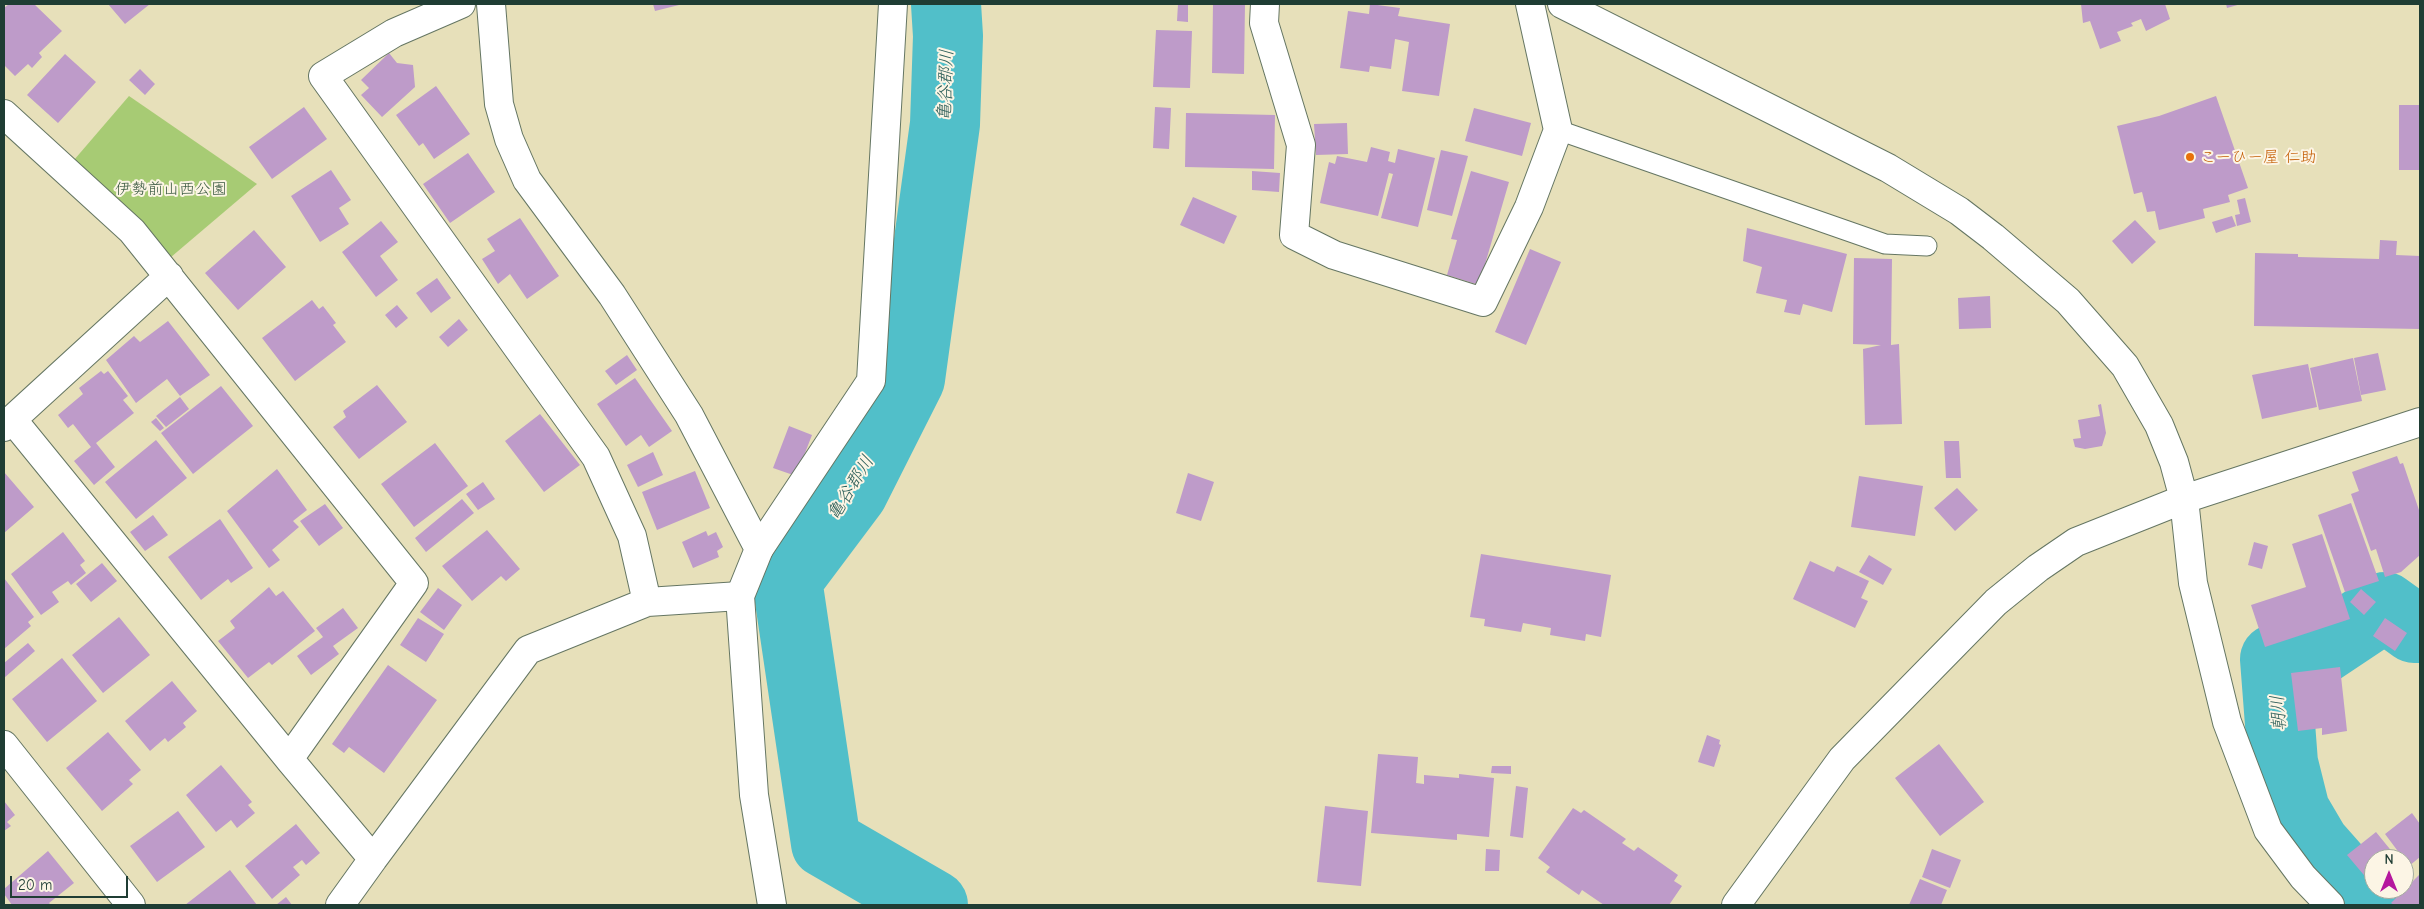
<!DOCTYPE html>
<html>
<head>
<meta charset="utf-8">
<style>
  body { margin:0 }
  #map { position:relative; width:2424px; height:909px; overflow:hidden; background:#e7e0ba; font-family:"Comic Neue",sans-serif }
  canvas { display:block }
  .frame { position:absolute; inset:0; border:5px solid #1f3d34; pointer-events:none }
  .north { position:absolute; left:2364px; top:849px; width:50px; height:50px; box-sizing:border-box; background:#fcf5e5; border:1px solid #a4ab9e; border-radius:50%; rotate:0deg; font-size:14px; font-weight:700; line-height:20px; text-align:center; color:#1f3d34 }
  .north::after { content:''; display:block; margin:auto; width:18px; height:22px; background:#b5179e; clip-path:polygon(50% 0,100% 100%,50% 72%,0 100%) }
  .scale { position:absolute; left:10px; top:876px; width:118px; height:22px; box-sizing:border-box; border:2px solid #1f3d34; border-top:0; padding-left:6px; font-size:15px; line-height:18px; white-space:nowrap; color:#1f3d34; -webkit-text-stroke:4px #fcf5e5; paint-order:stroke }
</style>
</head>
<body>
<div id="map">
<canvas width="2424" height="909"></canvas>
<div class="frame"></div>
<div class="north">N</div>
<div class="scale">20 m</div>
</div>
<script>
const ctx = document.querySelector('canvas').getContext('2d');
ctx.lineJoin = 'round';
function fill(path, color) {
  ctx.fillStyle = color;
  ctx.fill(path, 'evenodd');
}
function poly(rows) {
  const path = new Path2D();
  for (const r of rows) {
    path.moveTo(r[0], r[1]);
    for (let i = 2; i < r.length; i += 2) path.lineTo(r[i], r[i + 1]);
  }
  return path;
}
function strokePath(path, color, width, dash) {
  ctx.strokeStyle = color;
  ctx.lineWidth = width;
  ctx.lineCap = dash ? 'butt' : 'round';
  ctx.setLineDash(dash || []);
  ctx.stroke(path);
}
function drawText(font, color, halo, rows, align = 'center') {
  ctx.font = font + ' "Comic Neue","Klee One",sans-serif';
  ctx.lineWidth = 4;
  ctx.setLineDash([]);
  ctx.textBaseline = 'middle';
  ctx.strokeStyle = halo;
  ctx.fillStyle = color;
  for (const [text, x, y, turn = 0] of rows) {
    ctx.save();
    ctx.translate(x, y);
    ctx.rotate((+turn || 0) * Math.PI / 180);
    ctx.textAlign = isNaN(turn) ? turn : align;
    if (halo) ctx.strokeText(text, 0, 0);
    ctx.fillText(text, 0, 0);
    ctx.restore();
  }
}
const green = poly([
  [129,96,257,184,164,263,74,160]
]);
const river = poly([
  [933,905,826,843,787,580,853,492,910,379,945,124,948,36,946,4],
  [2368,905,2315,845,2295,811,2283,763,2275,659,2322,649,2385,607,2414,628,2420,628]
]);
const building = poly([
  [9,4,34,4,62,31,39,53,42,57,32,68,28,64,15,76,4,65,4,8],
  [108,4,150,4,125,24],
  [653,4,683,4,655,11],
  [1178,4,1188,4,1188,22,1177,21],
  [1213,4,1245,4,1244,74,1212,73],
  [1370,4,1400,8,1398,16,1450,24,1439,96,1402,91,1409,42,1395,39,1391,69,1370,66,1369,72,1340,68,1348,11,1369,14],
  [2081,4,2165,4,2170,19,2146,31,2141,19,2131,23,2133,26,2117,32,2121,41,2100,49,2090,21,2083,23],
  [2226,4,2241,4,2227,8],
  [1156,30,1192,31,1190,88,1153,87],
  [389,53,397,63,413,65,415,87,382,117,361,95,369,88,361,80],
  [65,54,96,82,58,123,27,95],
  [140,69,155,84,145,95,129,80],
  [436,86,470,134,434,159,423,143,419,146,396,115],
  [2216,96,2248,188,2228,195,2230,202,2203,209,2205,218,2159,230,2155,211,2147,212,2142,192,2134,194,2117,126,2159,116],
  [2399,105,2420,105,2420,170,2399,170],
  [304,107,327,139,272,179,249,147],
  [1155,107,1171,108,1169,149,1153,148],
  [1474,108,1531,123,1522,156,1465,141],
  [1186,113,1275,115,1274,169,1185,167],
  [1347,123,1348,154,1316,155,1314,124],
  [1371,147,1390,152,1388,161,1395,163,1398,149,1435,158,1418,227,1381,218,1393,174,1389,173,1378,216,1320,203,1329,162,1335,164,1337,156,1367,162],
  [1441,150,1468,156,1452,216,1427,210],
  [468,153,495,192,450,223,423,184],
  [331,170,351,200,339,208,349,224,320,242,291,196],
  [1252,171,1280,173,1279,192,1252,190],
  [1471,171,1509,182,1479,285,1447,275,1457,240,1451,239],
  [1193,197,1237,216,1224,244,1180,225],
  [2245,198,2251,222,2237,226,2235,215,2240,214,2237,200],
  [2232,216,2236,226,2216,233,2212,222],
  [520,218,559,276,527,299,510,274,498,284,482,259,495,251,487,239],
  [2135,220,2156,242,2132,264,2112,241],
  [381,221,398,242,380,256,398,280,376,297,342,252],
  [1747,228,1847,254,1832,312,1803,304,1800,315,1784,312,1787,300,1756,293,1762,267,1743,261],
  [254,230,286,267,238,310,205,273],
  [2380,240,2397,241,2396,255,2420,256,2420,329,2254,326,2255,253,2298,254,2298,257,2379,259],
  [1530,249,1561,262,1526,345,1495,332],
  [1854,258,1892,259,1891,345,1899,344,1902,424,1865,425,1863,349,1881,345,1853,344],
  [437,278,451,298,431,313,416,293],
  [1990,296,1991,328,1959,329,1958,298],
  [312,300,319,309,323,306,336,323,333,325,346,342,295,381,262,338],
  [397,305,408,318,396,328,385,315],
  [459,319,468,330,448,347,439,337],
  [168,321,210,375,180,396,167,379,136,403,106,360,134,336,140,342],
  [2378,353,2386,390,2361,395,2354,358],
  [627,355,637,370,616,385,605,371],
  [2353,358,2362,401,2319,410,2310,368],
  [2308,364,2317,407,2262,419,2252,375],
  [101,371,104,374,108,371,128,396,123,400,134,413,96,443,115,467,94,485,74,461,91,447,73,424,68,428,58,415,83,394,79,388],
  [635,378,672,431,649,447,641,435,626,446,597,404],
  [377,385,407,422,359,459,333,427,346,417,343,411],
  [221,386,253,426,193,474,161,433],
  [180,397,189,409,166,427,156,416],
  [2101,404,2106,433,2102,446,2085,449,2075,447,2073,439,2081,438,2078,420,2100,416,2098,405],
  [540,414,580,465,544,492,505,441],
  [156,418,164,428,160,431,151,422],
  [789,426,812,435,796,476,773,468],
  [156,440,187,478,136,519,105,482],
  [1944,441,1959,441,1961,478,1946,478],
  [435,443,468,486,414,527,381,484],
  [653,452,663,475,638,487,627,465],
  [2397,456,2400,464,2403,463,2420,513,2420,555,2401,572,2385,577,2376,549,2371,551,2351,494,2359,491,2352,472],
  [277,469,307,510,293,521,299,527,272,550,280,560,269,568,227,511],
  [695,471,710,508,657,530,642,492],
  [4,472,34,507,4,533],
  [1188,473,1214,482,1201,521,1176,513],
  [1859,476,1923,486,1915,536,1851,527],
  [483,482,495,499,478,510,466,494],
  [1957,488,1978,510,1955,531,1934,508],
  [462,499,474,513,426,552,415,538],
  [2351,503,2379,581,2345,592,2318,515],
  [325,504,343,528,319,546,300,521],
  [153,515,168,535,145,551,130,532],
  [220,519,253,568,231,583,228,579,201,600,168,557],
  [487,530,520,569,506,581,501,576,472,601,442,566],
  [706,531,708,536,716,532,723,547,717,551,719,557,693,568,682,542],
  [63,532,85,561,80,565,86,573,71,585,68,581,52,592,59,602,41,615,11,574],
  [2322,534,2350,619,2265,647,2251,605,2306,587,2292,544],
  [2254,542,2268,546,2262,569,2248,565],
  [1481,554,1611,575,1601,637,1586,634,1585,641,1550,635,1551,628,1523,623,1521,632,1484,626,1485,619,1470,617],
  [1869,555,1892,569,1883,585,1859,572],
  [1810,561,1834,572,1837,566,1869,581,1861,598,1868,601,1855,628,1793,599],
  [102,563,117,581,91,602,76,584],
  [4,578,34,617,28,622,31,626,4,649],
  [269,587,276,596,283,591,315,631,272,665,269,662,248,678,218,641,235,628,230,621],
  [438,588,462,605,444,630,420,612],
  [2361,589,2376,602,2364,615,2350,602],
  [343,608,358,628,333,646,339,654,311,675,297,656,323,637,316,628],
  [119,617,150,655,103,693,72,655],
  [418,618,444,634,426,662,400,645],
  [2385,618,2407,633,2395,651,2373,636],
  [28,643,35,651,4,678,4,663],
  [62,658,97,701,47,742,12,699],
  [388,665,437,700,384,773,349,747,344,753,332,744],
  [2340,667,2347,731,2322,735,2322,728,2298,731,2291,673],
  [172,681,197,711,183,723,186,727,168,742,165,738,150,751,125,721],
  [108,732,141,770,129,780,133,784,102,811,66,768],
  [1707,735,1720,740,1719,744,1721,745,1714,767,1698,762],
  [1939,744,1984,802,1940,836,1895,778],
  [1378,754,1418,757,1416,783,1424,784,1424,775,1459,778,1459,774,1494,778,1489,837,1457,834,1457,840,1371,833],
  [221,765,252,802,248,805,255,813,237,828,231,820,216,832,186,795],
  [1492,766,1511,766,1511,774,1491,773],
  [1516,786,1528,788,1523,838,1510,836],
  [4,801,15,815,7,822,11,826,4,831],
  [1325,806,1368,811,1361,886,1317,882],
  [1573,808,1581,813,1584,810,1626,839,1622,843,1634,851,1638,847,1678,875,1674,881,1682,886,1669,905,1604,905,1582,890,1579,895,1546,872,1550,867,1538,858],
  [178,811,205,847,157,882,130,846],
  [2412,813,2420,824,2420,857,2409,866,2385,834],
  [296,824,320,853,306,865,302,860,293,867,300,875,272,899,245,866],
  [2376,832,2398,859,2374,859,2374,887,2347,855],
  [1486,849,1500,850,1499,871,1485,871],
  [1932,849,1961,860,1950,888,1922,877],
  [48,851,74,883,49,903,51,905,12,905,4,894,4,889],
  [230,870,257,905,185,905],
  [2420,874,2420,905,2394,905,2391,903],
  [1920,879,1947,890,1941,905,1909,905],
  [286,897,292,905,276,905]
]);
const lane = poly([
  [1558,130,1885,244,1927,246]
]);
const street = poly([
  [461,4,394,33,323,76,596,457,632,536,647,602],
  [1265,4,1264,23,1301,145,1294,235,1334,255,1483,302,1529,207,1558,130,1530,4],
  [4,114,132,231,414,583,289,759,373,859,528,650,647,602,740,596],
  [12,419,289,759],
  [4,427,169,276],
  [2184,499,2193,583,2227,722,2268,830,2303,877,2330,905],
  [759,549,871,381,893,4],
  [4,745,131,905],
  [340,905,373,859]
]);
const secondary = poly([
  [491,4,499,104,509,139,527,180,612,295,689,415,759,549,740,596,754,795,772,905],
  [1562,4,1888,168,1959,211,1993,237,2068,301,2125,366,2159,425,2174,462,2184,499],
  [1736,905,1842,759,1996,602,2038,568,2076,542,2184,499,2420,422]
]);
const markers = [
  [2190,157,5,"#e8710a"]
];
const foodNames = [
  ["こーひー屋 仁助",2200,157]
];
const parkNames = [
  ["伊勢前山西公園",171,189]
];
const waterNames = [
  ["亀谷郡川",946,85,-88],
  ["亀谷郡川",851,488,-59],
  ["朝川",2279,713,-94]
];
fill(green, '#a7cb74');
strokePath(river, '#51bfc9', 70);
fill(building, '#be9bc9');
strokePath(lane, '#657663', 21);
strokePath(street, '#657663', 30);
strokePath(secondary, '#657663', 30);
strokePath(lane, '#fff', 19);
strokePath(street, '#fff', 28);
strokePath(secondary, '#fff', 28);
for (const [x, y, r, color] of markers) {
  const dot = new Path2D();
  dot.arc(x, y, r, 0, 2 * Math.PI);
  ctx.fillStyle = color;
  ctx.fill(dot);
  strokePath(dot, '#fcf5e5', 2);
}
drawText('16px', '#c56008', '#fcf5e5', foodNames, 'left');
drawText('16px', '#3a5941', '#fcf5e5', parkNames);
drawText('italic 18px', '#2c5e59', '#fcf5e5', waterNames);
</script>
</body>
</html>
